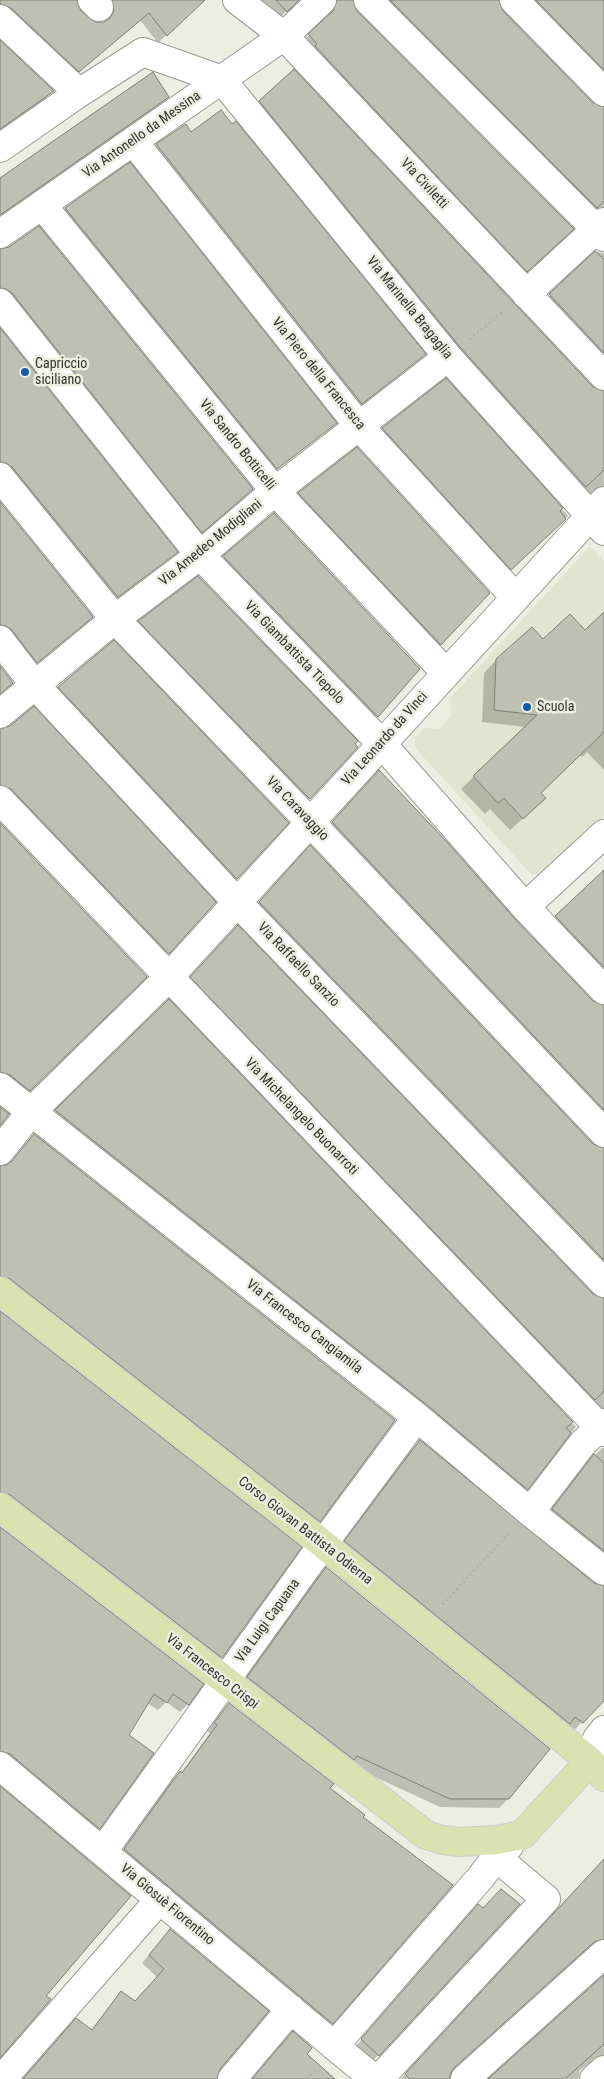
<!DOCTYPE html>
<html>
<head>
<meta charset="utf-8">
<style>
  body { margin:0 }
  canvas { display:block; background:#eceee1 }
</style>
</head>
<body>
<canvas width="604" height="2079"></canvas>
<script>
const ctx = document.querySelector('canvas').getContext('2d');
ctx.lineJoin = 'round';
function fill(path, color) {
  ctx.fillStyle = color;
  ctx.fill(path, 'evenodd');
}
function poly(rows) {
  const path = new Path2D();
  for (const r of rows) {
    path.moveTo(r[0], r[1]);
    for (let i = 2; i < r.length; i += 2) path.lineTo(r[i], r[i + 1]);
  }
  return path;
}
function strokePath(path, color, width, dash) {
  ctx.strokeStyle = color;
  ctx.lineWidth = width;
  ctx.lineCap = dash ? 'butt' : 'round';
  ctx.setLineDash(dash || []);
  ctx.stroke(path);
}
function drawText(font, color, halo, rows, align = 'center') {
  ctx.font = font + ' "Roboto Condensed",sans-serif';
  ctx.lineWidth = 5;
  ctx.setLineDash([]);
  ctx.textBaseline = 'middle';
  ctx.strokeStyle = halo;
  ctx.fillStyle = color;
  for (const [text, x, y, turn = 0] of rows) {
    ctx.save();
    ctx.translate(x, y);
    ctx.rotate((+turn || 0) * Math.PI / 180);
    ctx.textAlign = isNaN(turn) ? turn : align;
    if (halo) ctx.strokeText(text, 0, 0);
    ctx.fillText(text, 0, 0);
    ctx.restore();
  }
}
const built = poly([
  [590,546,604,561,604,816,543,874,532,875,416,749,414,738,424,728,439,729,451,716,450,698]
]);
const shadow = poly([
  [0,0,76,0,80,11,95,23,103,23,106,21,107,12,97,0,203,0,158,43,140,20,70,79,0,14],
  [261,0,298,0,278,19],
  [327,0,352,0,356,12,564,237,518,279,301,43,326,20,329,13,329,4],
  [374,0,498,0,502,12,592,104,604,108,604,217],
  [520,0,604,0,604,86],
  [0,42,52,91,45,99,0,130],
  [167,97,159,105,0,216,0,179],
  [260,101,592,388,604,392,604,496,599,494,591,494,582,500,252,109],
  [185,125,190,134,424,354,352,413,147,155,157,145],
  [130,164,335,423,269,476,58,217,65,209],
  [0,250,244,497,194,540,0,298],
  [597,252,604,253,604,370,542,303],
  [0,330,176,552,109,605,0,472],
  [446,380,568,516,505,574,377,434],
  [299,494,489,593,434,651,292,500],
  [0,504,83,625,29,670,0,635],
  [274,514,419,669,370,723,217,564],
  [604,614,604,770,587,752,582,757,579,755,539,793,531,811,510,830,490,809,485,814,461,789,526,727,482,722,484,673,496,660,542,641,585,632],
  [139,622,353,744,356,747,303,805,133,628],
  [59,687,287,823,227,887,50,696],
  [0,730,214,902,160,961,0,795],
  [371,780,513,918,592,1002,604,1006,604,1127,325,831],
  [0,824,145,977,21,1098,0,1082],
  [303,855,592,1145,604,1149,604,1277,252,911],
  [604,871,604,984,548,925],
  [230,935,592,1295,604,1299,604,1418,183,985],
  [169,1001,576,1427,519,1497,48,1119],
  [34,1135,319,1521,311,1529,0,1286,0,1167,9,1165],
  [0,1312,300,1547,221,1657,213,1665,0,1502],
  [420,1441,594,1584,604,1587,604,1700,574,1730,337,1550,412,1449],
  [602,1448,604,1448,604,1565,545,1518,587,1463],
  [0,1528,188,1704,180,1712,166,1702,158,1710,147,1703,127,1735,152,1753,99,1828,91,1836,0,1761],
  [326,1568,508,1799,499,1808,440,1807,347,1764,239,1687,317,1577],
  [229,1704,361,1818,451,1886,324,2031,117,1858,172,1780,181,1773,210,1733,207,1731],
  [483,1910,378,2055,371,2062,355,2047,471,1913],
  [556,1912,598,1939,452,2069,449,2079,401,2079],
  [170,1930,219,2069,216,2079,22,2079,69,2027,91,2031,121,1993,134,2003,157,1977,142,1963],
  [604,1977,604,2064,600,2062,592,2062,580,2070,578,2079,490,2079]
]);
const building = poly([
  [0,0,77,0,81,11,95,22,104,22,110,18,114,11,112,0,205,0,167,36,149,13,79,72,11,8,0,4,0,0],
  [276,0,299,0,287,12,276,0],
  [337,0,353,0,357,11,574,229,527,272,315,46,317,44,308,34,333,11,337,0],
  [390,0,499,0,503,11,593,103,604,107,604,201,597,208,390,0],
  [536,0,604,0,604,70,536,0],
  [0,40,54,91,0,129,0,40],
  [294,69,593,387,604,391,604,470,586,487,460,347,259,101,294,69],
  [153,72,169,97,0,215,0,178,153,72],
  [221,110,232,124,236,121,426,354,362,404,156,144,186,124,191,132,221,110],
  [130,162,337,423,277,469,65,208,130,162],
  [39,226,253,489,202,533,12,293,6,289,0,288,0,249,9,247,39,226],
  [595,251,604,259,604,353,549,294,595,251],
  [0,328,178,552,118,597,12,467,6,463,0,462,0,328],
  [446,378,563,508,560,511,566,519,511,570,382,428,446,378],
  [357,447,490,593,441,645,298,493,357,447],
  [0,502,93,617,37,663,12,630,6,626,0,625,0,502],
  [274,513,420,669,378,717,223,556,274,513],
  [198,576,358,741,355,744,358,747,310,799,138,621,198,576],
  [604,612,604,732,541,793,546,798,523,819,504,798,498,803,473,776,537,715,494,710,496,659,532,627,543,639,570,614,585,630,604,612],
  [114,640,289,823,237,879,58,687,114,640],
  [0,666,13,683,0,694,0,666],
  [34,706,216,902,169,954,11,789,0,785,0,729,10,726,34,706],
  [379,770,446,841,514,918,593,1001,604,1005,604,1110,332,822,379,770],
  [0,823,147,977,30,1091,10,1075,0,1072,0,823],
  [310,845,593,1144,604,1148,604,1260,259,902,310,845],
  [604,870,604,967,555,916,604,870],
  [238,925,593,1294,604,1298,604,1391,595,1400,190,977,238,925],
  [169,999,573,1422,566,1428,571,1433,528,1490,427,1405,55,1110,169,999],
  [0,1107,9,1114,0,1126,0,1107],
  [34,1134,395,1420,320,1522,10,1279,0,1276,0,1166,6,1165,12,1161,34,1134],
  [0,1311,302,1547,222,1658,10,1495,0,1492,0,1311],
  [420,1440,594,1583,604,1586,604,1701,583,1723,575,1717,570,1724,344,1541,420,1440],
  [594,1454,604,1463,604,1551,552,1509,594,1454],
  [0,1527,204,1684,189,1705,173,1694,167,1703,154,1694,129,1735,154,1753,100,1829,10,1754,0,1751,0,1527],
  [326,1567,550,1749,509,1799,450,1799,357,1756,354,1760,247,1677,326,1567],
  [229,1703,334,1784,330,1788,365,1815,363,1817,453,1885,333,2024,124,1849,180,1771,182,1773,217,1725,214,1723,229,1703],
  [0,1786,131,1896,46,1996,51,1999,0,2058,0,1786],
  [604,1859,604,1939,594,1942,455,2067,450,2074,450,2079,410,2079,405,2074,604,1859],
  [501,1889,520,1904,379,2056,361,2039,478,1904,483,1908,501,1889],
  [170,1929,269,2011,220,2069,217,2079,23,2079,76,2018,92,2030,121,1991,135,2001,164,1969,149,1955,170,1929],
  [604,1975,604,2044,565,2079,488,2079,604,1975],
  [293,2031,312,2048,307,2054,335,2079,252,2079,293,2031]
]);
const path = poly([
  [470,339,504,311],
  [443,1604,510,1532],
  [308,2079,316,2068]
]);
const minor = poly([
  [92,0,99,7],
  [237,0,284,36,604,376],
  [368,0,604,237],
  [514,0,604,92],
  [0,19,79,93],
  [133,141,359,426,515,597],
  [0,148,79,93,143,52,222,80,448,357,604,531],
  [42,205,275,491,446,673],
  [0,234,284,36,322,0],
  [526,294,604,222],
  [0,303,200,555,381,743,525,907,604,990],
  [0,477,115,619,310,822,604,1133],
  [0,640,34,684,237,902,604,1283],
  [0,714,115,619,200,555,275,491,448,357],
  [0,800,604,1432],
  [525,907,604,834],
  [0,1087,417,1417,530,1512,604,1571],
  [0,1151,31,1112,168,978,604,501],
  [530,1512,583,1443,604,1423],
  [590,1761,597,1739,604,1730],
  [0,1766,374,2079],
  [103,1851,323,1544,417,1417],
  [334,2046,481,1877,496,1857,509,1846],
  [2,2079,160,1899],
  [232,2079,291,2009],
  [379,2079,546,1899,496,1857],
  [465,2079,604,1954],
  [594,2079,604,2070]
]);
const major = poly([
  [0,1291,323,1544,590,1761,604,1777],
  [0,1507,426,1835,442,1840,459,1842,497,1840,522,1835,590,1761]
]);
const markers = [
  [25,372,5,"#135baa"],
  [527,707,5,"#135baa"]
];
const streetNames = [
  ["Via Antonello da Messina",142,135,-35],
  ["Via Civiletti",424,184,47],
  ["Via Marinella Bragaglia",409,308,51],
  ["Via Piero della Francesca",318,374,51],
  ["Via Sandro Botticelli",237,445,51],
  ["Via Amedeo Modigliani",211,543,-39],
  ["Via Giambattista Tiepolo",294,653,46],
  ["Via Leonardo da Vinci",385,739,-48],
  ["Via Caravaggio",297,809,46],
  ["Via Raffaello Sanzio",298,965,46],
  ["Via Michelangelo Buonarroti",301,1117,46],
  ["Via Francesco Cangiamila",304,1327,38],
  ["Corso Giovan Battista Odierna",305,1531,38],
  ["Via Luigi Capuana",268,1621,-54],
  ["Via Francesco Crispi",212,1672,38],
  ["Via Giosuè Fiorentino",167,1905,40]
];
const poiNames = [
  ["Capriccio",35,364],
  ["siciliano",35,380],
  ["Scuola",537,707]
];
fill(built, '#e0e4d0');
fill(shadow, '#0003');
fill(building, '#bec0b3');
strokePath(building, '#7d8074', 1);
strokePath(minor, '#999c8f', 30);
strokePath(major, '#cececd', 30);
strokePath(path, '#aaaca2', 3, [1, 4]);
strokePath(minor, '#fff', 28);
strokePath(major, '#dae2b1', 28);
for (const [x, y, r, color] of markers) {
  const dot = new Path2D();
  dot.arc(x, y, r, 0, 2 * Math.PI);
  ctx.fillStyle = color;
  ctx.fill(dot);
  strokePath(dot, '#eceee1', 2);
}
drawText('14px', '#33342f', '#eceee1', streetNames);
drawText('14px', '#33342f', '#eceee1', poiNames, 'left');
</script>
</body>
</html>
